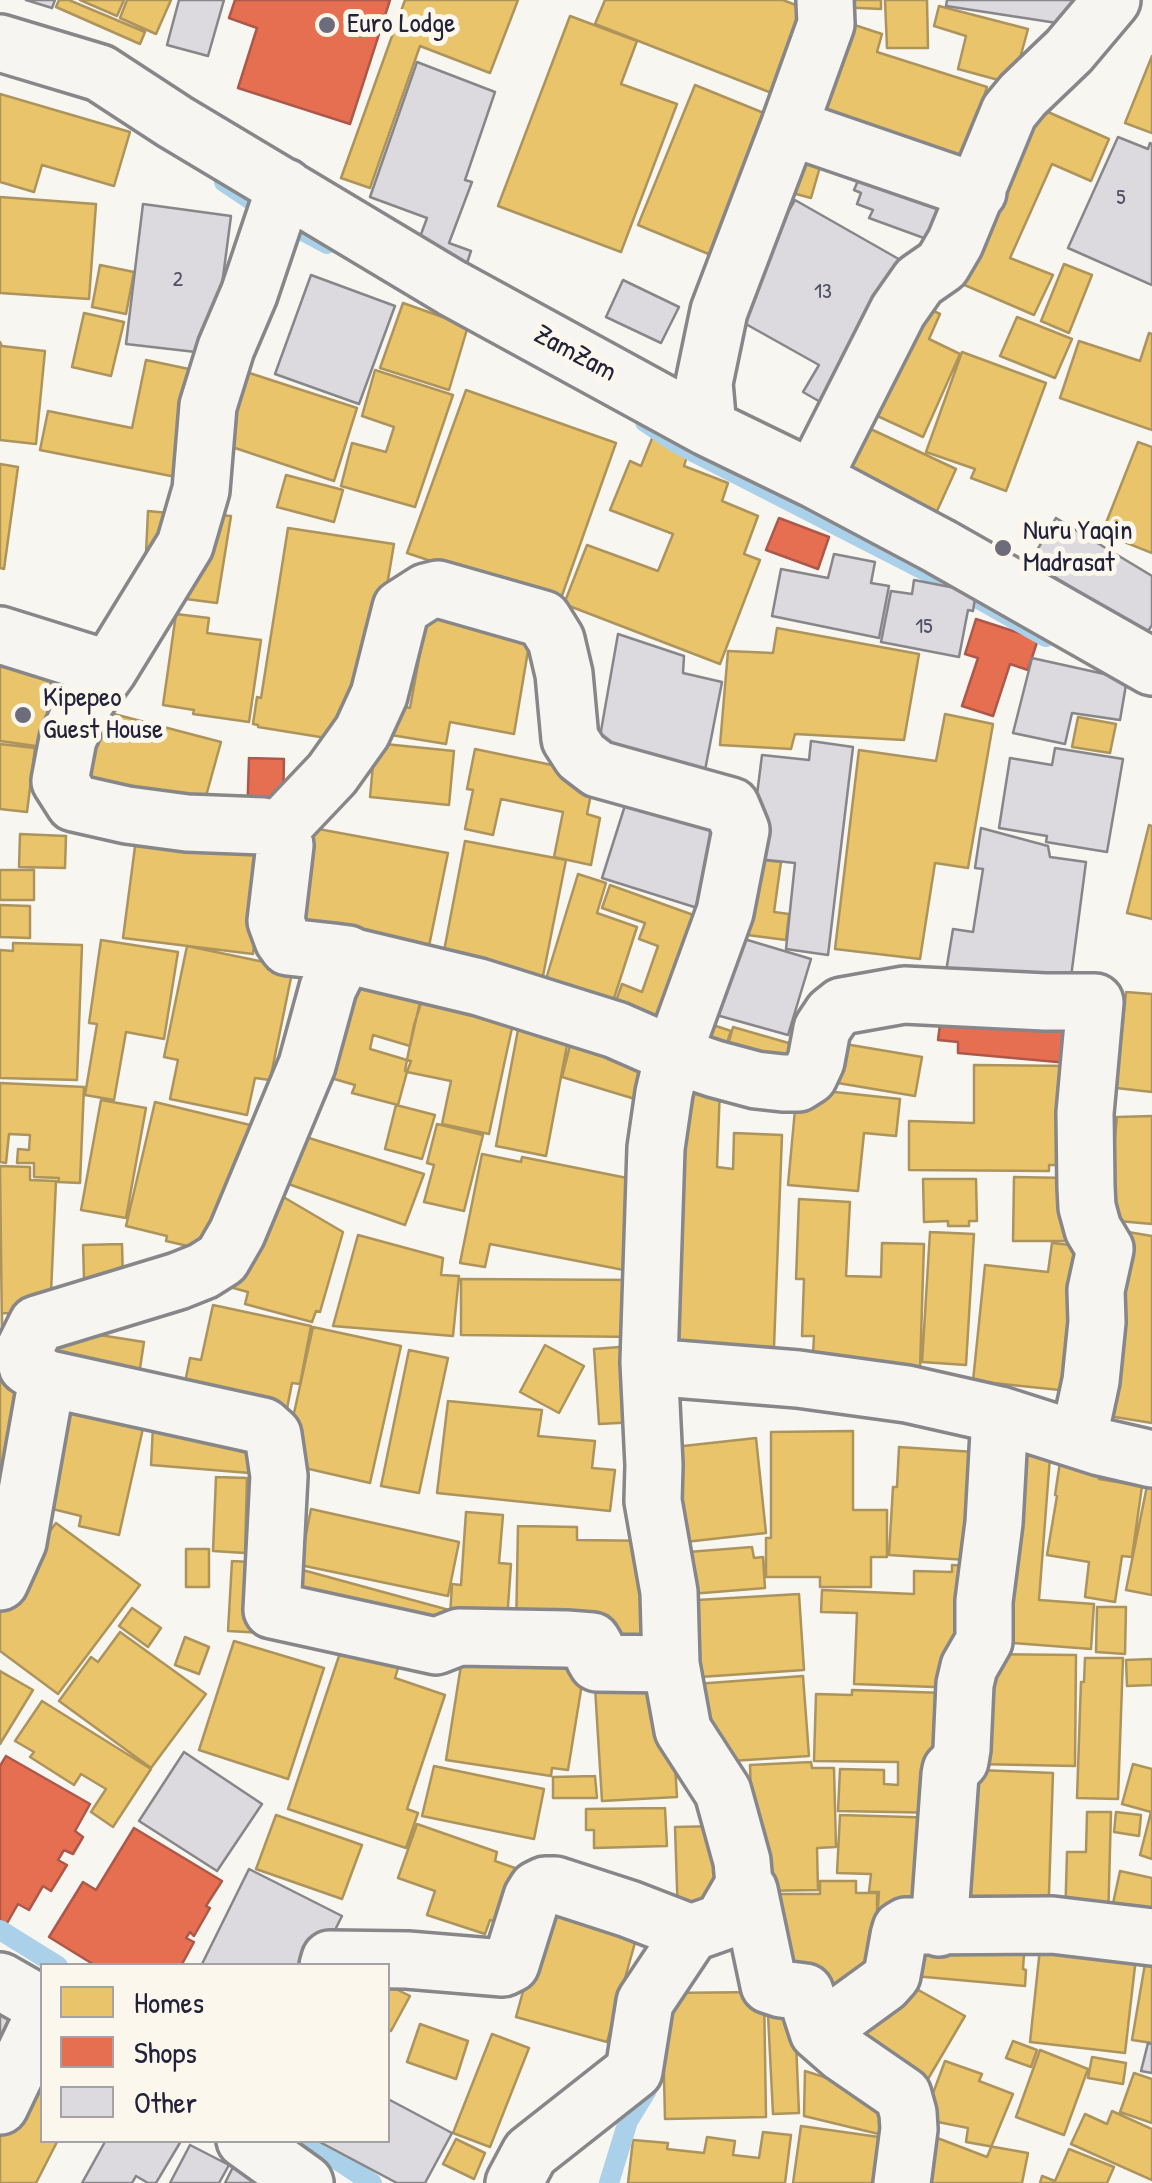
<!DOCTYPE html>
<html>
<head>
<meta charset="utf-8">
<style>
  body { margin:0 }
  #map { position:relative; width:1152px; height:2183px; overflow:hidden; background:#f8f6f0; font-family:"Patrick Hand",sans-serif }
  canvas { display:block }
  .legend { position:absolute; left:40px; top:1963px; width:350px; height:180px; box-sizing:border-box; background:#fbf7ec; border:2px solid #a4a2a5; margin:0; padding:12px 18px; list-style:none; font-size:30px; color:#22223b }
  .legend li { display:flex; align-items:center; gap:20px; height:50px }
  .legend b { width:50px; border:2px solid #a4a2a5 }
</style>
</head>
<body>
<div id="map">
<canvas width="1152" height="2183"></canvas>
<ul class="legend">
<li><b style="height:28px;background:#e9c46a"></b>Homes</li>
<li><b style="height:28px;background:#e76f51"></b>Shops</li>
<li><b style="height:28px;background:#dcd9df"></b>Other</li>
</ul>
</div>
<script>
const ctx = document.querySelector('canvas').getContext('2d');
ctx.lineJoin = 'round';
function fill(path, color) {
  ctx.fillStyle = color;
  ctx.fill(path, 'evenodd');
}
function poly(rows) {
  const path = new Path2D();
  for (const r of rows) {
    path.moveTo(r[0], r[1]);
    for (let i = 2; i < r.length; i += 2) path.lineTo(r[i], r[i + 1]);
  }
  return path;
}
function strokePath(path, color, width, dash) {
  ctx.strokeStyle = color;
  ctx.lineWidth = width;
  ctx.lineCap = dash ? 'butt' : 'round';
  ctx.setLineDash(dash || []);
  ctx.stroke(path);
}
function drawText(font, color, halo, rows, align = 'center') {
  ctx.font = font + ' "Patrick Hand",sans-serif';
  ctx.lineWidth = 10;
  ctx.setLineDash([]);
  ctx.textBaseline = 'middle';
  ctx.strokeStyle = halo;
  ctx.fillStyle = color;
  for (const [text, x, y, turn = 0] of rows) {
    ctx.save();
    ctx.translate(x, y);
    ctx.rotate((+turn || 0) * Math.PI / 180);
    ctx.textAlign = isNaN(turn) ? turn : align;
    if (halo) ctx.strokeText(text, 0, 0);
    ctx.fillText(text, 0, 0);
    ctx.restore();
  }
}
const homes = poly([
  [59,0,69,0,145,32,140,44,56,7,59,0],
  [80,0,124,0,117,16,80,0],
  [127,0,171,0,156,34,120,18,127,0],
  [405,0,518,0,490,73,420,46,370,188,341,178,405,0],
  [605,0,783,0,819,14,787,99,595,24,605,0],
  [838,0,881,0,881,9,837,7,838,0],
  [885,0,927,0,928,48,887,48,885,0],
  [939,6,1028,29,1013,84,958,69,966,36,934,26,939,6],
  [570,16,637,41,621,84,677,104,621,252,498,206,570,16],
  [833,18,882,34,877,52,987,87,958,179,797,127,833,18],
  [1152,56,1152,133,1125,123,1152,56],
  [695,85,786,122,728,262,638,225,695,85],
  [0,94,130,132,114,186,42,165,34,192,0,182,0,94],
  [1030,104,1109,139,1091,181,1052,164,1010,258,1053,275,1034,315,953,280,1030,104],
  [795,145,824,153,811,198,781,190,795,145],
  [0,197,96,204,89,299,0,293,0,197],
  [1064,264,1092,275,1069,333,1041,321,1064,264],
  [100,265,134,272,126,314,92,307,100,265],
  [911,300,940,314,929,339,960,354,923,437,860,408,911,300],
  [403,303,468,326,449,390,380,368,403,303],
  [84,313,124,322,111,376,72,367,84,313],
  [1017,317,1072,339,1055,378,1000,356,1017,317],
  [1149,333,1152,334,1152,430,1060,398,1079,341,1140,361,1149,333],
  [0,342,2,346,45,351,36,444,0,440,0,342],
  [962,352,1046,383,1006,491,971,478,975,469,926,452,962,352],
  [146,360,208,373,186,479,40,450,48,411,132,428,146,360],
  [231,367,357,408,334,481,208,439,231,367],
  [375,370,453,395,415,507,341,486,352,443,386,452,394,427,362,416,375,370],
  [466,390,616,443,559,604,407,553,466,390],
  [860,424,956,469,937,511,840,468,860,424],
  [653,436,689,450,684,466,728,483,722,501,758,516,744,554,760,560,720,664,564,604,587,545,658,571,673,534,610,510,630,461,641,466,653,436],
  [1138,442,1152,447,1152,553,1102,533,1138,442],
  [0,464,18,467,4,569,0,568,0,464],
  [286,475,343,490,334,522,277,507,286,475],
  [148,511,179,514,177,554,146,553,148,511],
  [199,513,231,516,217,603,186,599,199,513],
  [288,528,394,544,366,710,357,743,258,727,258,725,253,724,257,697,261,698,288,528],
  [428,609,532,627,514,734,450,722,446,744,391,735,397,705,410,708,428,609],
  [176,614,209,618,207,633,261,640,249,722,193,714,194,710,163,705,176,614],
  [777,628,919,654,904,740,795,734,791,749,720,745,728,651,773,653,777,628],
  [0,658,53,665,43,747,0,741,0,658],
  [91,708,221,742,203,807,74,784,91,708],
  [945,714,993,724,968,868,935,863,920,959,835,949,859,750,936,761,945,714],
  [1078,717,1116,724,1110,753,1072,747,1078,717],
  [375,743,454,751,449,805,370,797,375,743],
  [0,744,35,748,27,812,0,809,0,744],
  [475,749,595,774,587,814,600,818,591,865,554,857,563,812,501,799,493,835,465,829,473,790,467,789,475,749],
  [1149,825,1152,826,1152,919,1127,913,1149,825],
  [313,828,448,853,428,951,295,925,313,828],
  [20,834,66,836,65,868,19,867,20,834],
  [136,839,264,855,253,954,123,938,136,839],
  [465,841,566,860,540,991,440,972,465,841],
  [742,858,781,862,774,912,789,914,786,940,732,933,742,858],
  [0,870,34,870,34,900,0,900,0,870],
  [578,874,606,883,597,913,637,927,606,1023,539,1002,578,874],
  [610,885,710,921,668,1042,609,1021,622,984,642,992,658,946,639,939,645,923,602,908,610,885],
  [0,905,30,906,30,938,0,937,0,905],
  [101,940,178,952,164,1039,126,1032,114,1100,85,1095,97,1024,89,1023,101,940],
  [13,943,82,945,77,1080,0,1078,0,950,13,951,13,943],
  [187,946,293,968,270,1080,255,1078,247,1115,170,1099,178,1060,164,1057,187,946],
  [347,971,422,993,410,1046,373,1035,370,1049,407,1060,405,1071,407,1072,398,1105,352,1093,355,1085,317,1074,347,971],
  [1126,992,1152,994,1152,1092,1116,1088,1126,992],
  [424,994,515,1014,489,1134,442,1124,451,1081,407,1072,411,1061,407,1060,414,1025,424,994],
  [521,1014,571,1024,546,1156,496,1146,521,1014],
  [701,1021,731,1031,723,1054,693,1044,701,1021],
  [733,1027,799,1046,790,1074,725,1056,733,1027],
  [574,1030,658,1052,645,1102,562,1077,574,1030],
  [833,1042,922,1057,915,1096,826,1081,833,1042],
  [974,1065,1073,1066,1072,1165,1049,1165,1049,1171,909,1170,909,1121,974,1123,974,1065],
  [0,1083,84,1087,80,1183,58,1182,59,1178,34,1177,34,1163,17,1163,18,1149,29,1150,30,1135,9,1134,6,1163,0,1162,0,1083],
  [673,1085,720,1087,717,1167,733,1169,734,1133,782,1135,774,1347,655,1343,673,1085],
  [797,1088,900,1099,896,1136,864,1133,858,1191,788,1185,797,1088],
  [101,1100,146,1108,126,1218,81,1210,101,1100],
  [155,1102,250,1125,218,1253,166,1241,167,1236,126,1226,155,1102],
  [396,1105,435,1115,422,1159,385,1149,396,1105],
  [1152,1116,1152,1224,1107,1220,1117,1117,1152,1116],
  [437,1124,483,1135,464,1211,424,1202,434,1165,427,1163,437,1124],
  [293,1133,424,1174,405,1225,277,1180,293,1133],
  [482,1154,521,1162,522,1157,652,1183,634,1272,490,1244,485,1267,460,1263,482,1154],
  [0,1166,30,1167,30,1180,56,1181,50,1315,2,1313,2,1335,0,1166],
  [1014,1177,1069,1178,1068,1241,1013,1241,1014,1177],
  [923,1179,976,1179,977,1221,969,1221,969,1226,948,1226,948,1221,924,1222,923,1179],
  [268,1188,343,1232,320,1312,316,1311,312,1322,245,1304,248,1292,215,1283,268,1188],
  [799,1199,850,1202,846,1276,881,1277,882,1243,924,1244,920,1369,843,1367,843,1357,813,1355,814,1336,802,1336,804,1279,796,1279,799,1199],
  [1116,1230,1152,1236,1152,1423,1102,1415,1116,1230],
  [930,1232,974,1234,966,1365,922,1362,930,1232],
  [358,1235,443,1258,441,1275,459,1276,453,1336,333,1326,358,1235],
  [1052,1243,1100,1248,1079,1392,973,1381,985,1265,1048,1272,1052,1243],
  [122,1244,123,1279,84,1279,83,1245,122,1244],
  [461,1279,638,1280,637,1337,461,1335,461,1279],
  [213,1305,311,1326,300,1384,292,1383,284,1424,181,1402,190,1358,201,1360,213,1305],
  [49,1327,144,1342,137,1388,42,1373,49,1327],
  [313,1327,401,1346,370,1483,283,1463,313,1327],
  [545,1345,584,1366,559,1413,520,1392,545,1345],
  [632,1346,637,1422,599,1424,594,1349,632,1346],
  [409,1350,448,1358,419,1493,381,1486,409,1350],
  [0,1375,43,1385,0,1558,0,1375],
  [56,1385,148,1406,119,1535,79,1526,81,1516,28,1503,56,1385],
  [448,1401,542,1410,538,1436,595,1441,592,1468,615,1470,610,1511,437,1493,448,1401],
  [153,1426,265,1433,262,1474,151,1465,153,1426],
  [853,1431,853,1510,887,1510,887,1557,871,1557,871,1587,820,1587,820,1577,766,1577,766,1538,771,1538,771,1432,853,1431],
  [756,1438,766,1533,676,1543,665,1448,756,1438],
  [899,1447,990,1453,983,1561,889,1555,893,1487,897,1487,899,1447],
  [1003,1454,1050,1457,1039,1600,1094,1604,1091,1649,1000,1642,1003,1454],
  [1060,1462,1101,1469,1099,1479,1142,1486,1132,1557,1122,1556,1115,1602,1085,1597,1089,1562,1047,1555,1057,1496,1055,1495,1060,1462],
  [1150,1471,1152,1472,1152,1595,1126,1590,1150,1471],
  [216,1477,247,1478,245,1553,213,1551,216,1477],
  [311,1509,459,1542,448,1596,300,1565,311,1509],
  [466,1512,503,1515,499,1563,511,1564,506,1635,449,1632,452,1584,461,1585,466,1512],
  [56,1523,140,1585,58,1694,0,1651,0,1596,56,1523],
  [518,1526,577,1527,577,1540,658,1541,665,1659,516,1631,518,1526],
  [752,1547,754,1558,763,1557,765,1588,678,1595,675,1553,752,1547],
  [186,1549,209,1549,209,1587,186,1587,186,1549],
  [232,1561,268,1563,264,1633,228,1631,232,1561],
  [952,1565,974,1566,960,1688,854,1684,857,1613,821,1612,822,1590,914,1594,914,1571,952,1572,952,1565],
  [299,1569,449,1610,440,1643,289,1602,299,1569],
  [799,1594,804,1670,685,1678,680,1601,799,1594],
  [1097,1607,1126,1607,1125,1654,1096,1652,1097,1607],
  [132,1608,161,1628,148,1647,119,1626,132,1608],
  [348,1629,404,1649,395,1678,445,1695,407,1809,418,1813,406,1848,288,1809,348,1629],
  [120,1632,206,1694,151,1768,59,1701,91,1657,98,1662,120,1632],
  [185,1637,209,1647,199,1674,175,1665,185,1637],
  [465,1640,586,1659,568,1770,552,1768,551,1776,446,1760,465,1640],
  [234,1641,324,1668,288,1779,199,1750,234,1641],
  [976,1654,1076,1655,1075,1766,976,1764,976,1654],
  [1085,1658,1123,1658,1118,1799,1077,1798,1081,1682,1084,1682,1085,1658],
  [1152,1659,1152,1685,1127,1686,1126,1660,1152,1659],
  [669,1666,677,1797,602,1801,594,1671,669,1666],
  [0,1671,33,1690,0,1744,0,1671],
  [803,1676,809,1756,715,1762,696,1684,803,1676],
  [852,1690,946,1693,945,1813,838,1811,840,1769,884,1770,884,1784,898,1785,898,1762,814,1761,816,1694,852,1695,852,1690],
  [42,1701,151,1769,113,1827,91,1812,106,1789,81,1774,74,1785,30,1757,34,1752,15,1741,42,1701],
  [811,1762,812,1768,834,1768,836,1847,817,1848,818,1890,754,1891,750,1765,811,1762],
  [1133,1764,1152,1769,1152,1859,1140,1855,1151,1812,1122,1804,1133,1764],
  [434,1766,544,1789,534,1839,422,1816,434,1766],
  [954,1769,1053,1773,1048,1923,950,1920,954,1769],
  [595,1776,597,1798,553,1798,553,1777,595,1776],
  [665,1808,667,1846,594,1848,594,1830,586,1830,586,1809,665,1808],
  [1087,1812,1111,1812,1108,1923,1065,1922,1067,1852,1086,1852,1087,1812],
  [1116,1812,1141,1815,1139,1836,1114,1832,1116,1812],
  [276,1815,362,1845,342,1899,256,1869,276,1815],
  [840,1815,942,1818,938,1922,877,1921,879,1892,869,1892,871,1874,837,1873,840,1815],
  [417,1824,497,1852,495,1861,532,1874,514,1928,490,1920,485,1934,427,1915,435,1891,398,1878,417,1824],
  [719,1826,724,1916,678,1918,675,1827,719,1826],
  [1120,1871,1152,1878,1152,1931,1109,1922,1120,1871],
  [820,1881,856,1881,856,1893,877,1893,877,1985,777,1985,777,1894,820,1894,820,1881],
  [548,1900,640,1925,607,2042,516,2017,548,1900],
  [906,1929,1025,1940,1023,1969,1026,1970,1025,1986,903,1975,906,1929],
  [1042,1930,1138,1940,1125,2053,1030,2042,1042,1930],
  [1147,1952,1152,1952,1152,2043,1132,2040,1147,1952],
  [895,1977,965,2016,918,2096,848,2057,895,1977],
  [388,1985,410,1996,391,2031,388,2029,388,1985],
  [764,1992,766,2117,665,2119,662,1993,764,1992],
  [794,1994,799,2113,773,2114,767,1995,794,1994],
  [420,2024,468,2041,456,2079,407,2062,420,2024],
  [492,2034,529,2048,490,2147,453,2133,492,2034],
  [1013,2041,1037,2050,1031,2067,1006,2058,1013,2041],
  [1040,2050,1088,2069,1064,2135,1016,2117,1040,2050],
  [1092,2057,1126,2063,1123,2084,1088,2078,1092,2057],
  [945,2061,982,2074,979,2081,1013,2094,987,2157,919,2131,945,2061],
  [805,2071,903,2102,891,2137,804,2116,805,2071],
  [1134,2073,1152,2079,1152,2123,1120,2112,1134,2073],
  [25,2085,42,2094,42,2140,58,2140,36,2183,0,2183,0,2131,25,2085],
  [1112,2111,1152,2129,1152,2180,1071,2144,1085,2114,1107,2124,1112,2111],
  [923,2119,968,2128,966,2142,1028,2153,1022,2183,912,2183,923,2119],
  [801,2126,893,2139,888,2183,793,2183,801,2126],
  [763,2132,791,2135,785,2183,628,2183,633,2140,668,2143,667,2149,704,2153,707,2137,735,2141,733,2155,759,2158,763,2132],
  [456,2139,485,2153,474,2179,443,2164,456,2139],
  [1069,2149,1114,2167,1107,2183,1040,2183,1042,2176,1055,2181,1069,2149]
]);
const shops = poly([
  [235,0,390,0,350,124,238,88,257,28,229,18,235,0],
  [779,518,829,537,818,569,766,550,779,518],
  [976,619,1038,639,1028,670,1010,664,993,716,962,706,978,658,965,654,976,619],
  [249,758,284,759,283,803,247,821,249,758],
  [943,1002,1084,1013,1079,1064,958,1053,958,1042,938,1040,943,1002],
  [6,1756,90,1804,75,1831,83,1837,73,1854,64,1850,58,1860,67,1865,51,1891,43,1886,29,1910,18,1904,6,1925,0,1922,0,1766,6,1756],
  [134,1828,222,1881,206,1906,210,1908,194,1936,190,1932,186,1938,194,1942,181,1966,96,1966,49,1937,83,1882,96,1890,134,1828]
]);
const stream = poly([
  [224,182,275,216,327,244],
  [645,422,676,443,959,588,1046,637],
  [0,1930,58,1966],
  [307,2140,372,2183],
  [609,2183,628,2121,647,2090,648,2078]
]);
const building = poly([
  [26,0,55,0,52,8,26,0],
  [179,0,224,0,208,56,167,45,179,0],
  [947,0,1074,0,1070,25,946,6,947,0],
  [417,62,495,92,465,180,472,182,449,243,471,251,466,266,417,245,427,218,370,197,417,62],
  [1118,137,1148,149,1150,143,1152,144,1152,285,1068,248,1118,137],
  [866,162,960,197,943,245,869,218,873,210,857,204,861,193,854,190,866,162],
  [795,200,918,270,836,411,803,392,819,365,728,314,795,200],
  [143,204,231,216,213,354,126,344,143,204],
  [311,275,395,306,359,404,275,374,311,275],
  [623,280,679,307,661,343,606,317,623,280],
  [1056,518,1152,576,1152,625,1147,633,1030,562,1056,518],
  [834,554,875,562,871,583,889,586,879,638,772,616,781,569,828,578,834,554],
  [914,580,976,592,973,611,968,610,959,657,881,642,891,591,912,594,914,580],
  [618,634,684,656,683,673,722,682,701,791,598,748,618,634],
  [1032,658,1127,679,1120,720,1072,713,1065,744,1013,733,1032,658],
  [811,741,853,747,828,955,786,949,795,863,749,858,762,755,809,760,811,741],
  [1055,748,1123,759,1107,852,1046,842,1047,836,999,828,1010,758,1052,765,1055,748],
  [634,777,739,810,707,911,602,878,634,777],
  [981,828,1048,846,1050,857,1086,862,1068,1000,944,984,953,929,973,932,983,869,975,868,981,828],
  [724,933,811,959,788,1035,702,1011,724,933],
  [184,1752,262,1804,217,1871,139,1821,184,1752],
  [249,1869,342,1916,317,1966,201,1966,249,1869],
  [0,2012,27,2024,0,2080,0,2012],
  [1148,2043,1152,2044,1152,2073,1141,2071,1148,2043],
  [388,2099,452,2133,425,2183,397,2183,316,2140,388,2140,388,2099],
  [106,2140,180,2140,181,2141,156,2183,148,2183,136,2176,132,2183,82,2183,106,2140],
  [190,2145,229,2165,219,2183,170,2183,190,2145],
  [233,2167,265,2183,225,2183,233,2167]
]);
const street = poly([
  [825,0,826,24,789,127,978,192],
  [0,43,100,73,175,122,452,288,708,428,813,479,939,546,1152,667],
  [285,187,249,294,226,348,208,406,201,490,185,545,109,669,85,702,68,739,60,781,74,803,127,815,187,823,263,826,278,831,285,845,276,921,283,940,288,947,333,952,348,954,350,955,333,952,336,972,328,988,307,1065,237,1233,222,1259,203,1271,178,1281,37,1324,24,1350,27,1366,45,1378,263,1426,273,1435,279,1476,272,1610,436,1646,459,1637,566,1639,592,1641,595,1646,594,1658,597,1663,671,1664],
  [708,428,704,383,719,311,789,127],
  [813,479,898,311,919,281,942,265,955,243,1009,112,1023,95,1069,51,1112,0],
  [0,635,109,669],
  [278,831,332,774,362,732,379,695,401,608,426,592,438,589,543,619,556,640,564,674,570,739,581,756,598,769,731,806,734,813,741,830,725,912,673,1055,664,1093,656,1148,649,1362,654,1465,653,1501,669,1592,671,1664,683,1730,723,1792,742,1861,744,1884,749,1890,769,1985,781,1989,805,1992,818,2032,842,2053,903,2095,908,2113,909,2129,902,2183],
  [333,952,479,987,616,1030,673,1055,715,1069,756,1080,783,1083,798,1083,809,1076,816,1061,822,1029,832,1014,842,1006,904,995,1045,1002,1095,1002,1085,1113,1086,1187,1087,1207,1093,1229,1105,1249,1096,1290,1097,1322,1091,1381,1083,1418,1070,1437],
  [650,1367,798,1379,907,1394,1000,1415,1100,1447,1152,1459],
  [0,1582,18,1542,46,1384,45,1378],
  [939,1928,950,1775,951,1770,960,1761,962,1749,965,1684,969,1667,984,1641,984,1601,994,1523,1000,1415],
  [328,1966,330,1959,407,1960,503,1968,511,1964,532,1897,537,1889,545,1885,555,1885,629,1909,691,1933,722,1922,744,1884],
  [0,1981,42,2005],
  [818,2032,884,1984,892,1975,899,1936,901,1929,906,1926,1052,1925,1152,1937],
  [0,2106,42,2018],
  [245,2140,305,2183],
  [514,2183,530,2153,634,2071,645,2002,691,1933]
]);
const markers = [
  [327,25,10,"#6d6c7a"],
  [1003,548,10,"#6d6c7a"],
  [23,715,10,"#6d6c7a"]
];
const numberNames = [
  ["5",1121,198],
  ["2",178,280],
  ["13",823,292],
  ["15",924,627]
];
const poiNames = [
  ["Euro Lodge",347,25],
  ["Nuru Yaqin",1023,532],
  ["Madrasat",1023,564],
  ["Kipepeo",43,699],
  ["Guest House",43,731]
];
const streetNames = [
  ["ZamZam",575,354,28]
];
fill(homes, '#e9c46a');
strokePath(homes, '#ad935c', 2.5);
fill(shops, '#e76f51');
strokePath(shops, '#ac584a', 2.5);
strokePath(stream, '#aad0ea', 20);
fill(building, '#dcd9df');
strokePath(building, '#878688', 2.5);
strokePath(street, '#878688', 62);
strokePath(street, '#f6f5f1', 55);
for (const [x, y, r, color] of markers) {
  const dot = new Path2D();
  dot.arc(x, y, r, 0, 2 * Math.PI);
  ctx.fillStyle = color;
  ctx.fill(dot);
  strokePath(dot, '#fbf7ec', 4);
}
drawText('22px', '#505064', null, numberNames);
drawText('28px', '#22223b', '#fbf7ec', poiNames, 'left');
drawText('28px', '#22223b', '#fbf7ec', streetNames);
</script>
</body>
</html>
